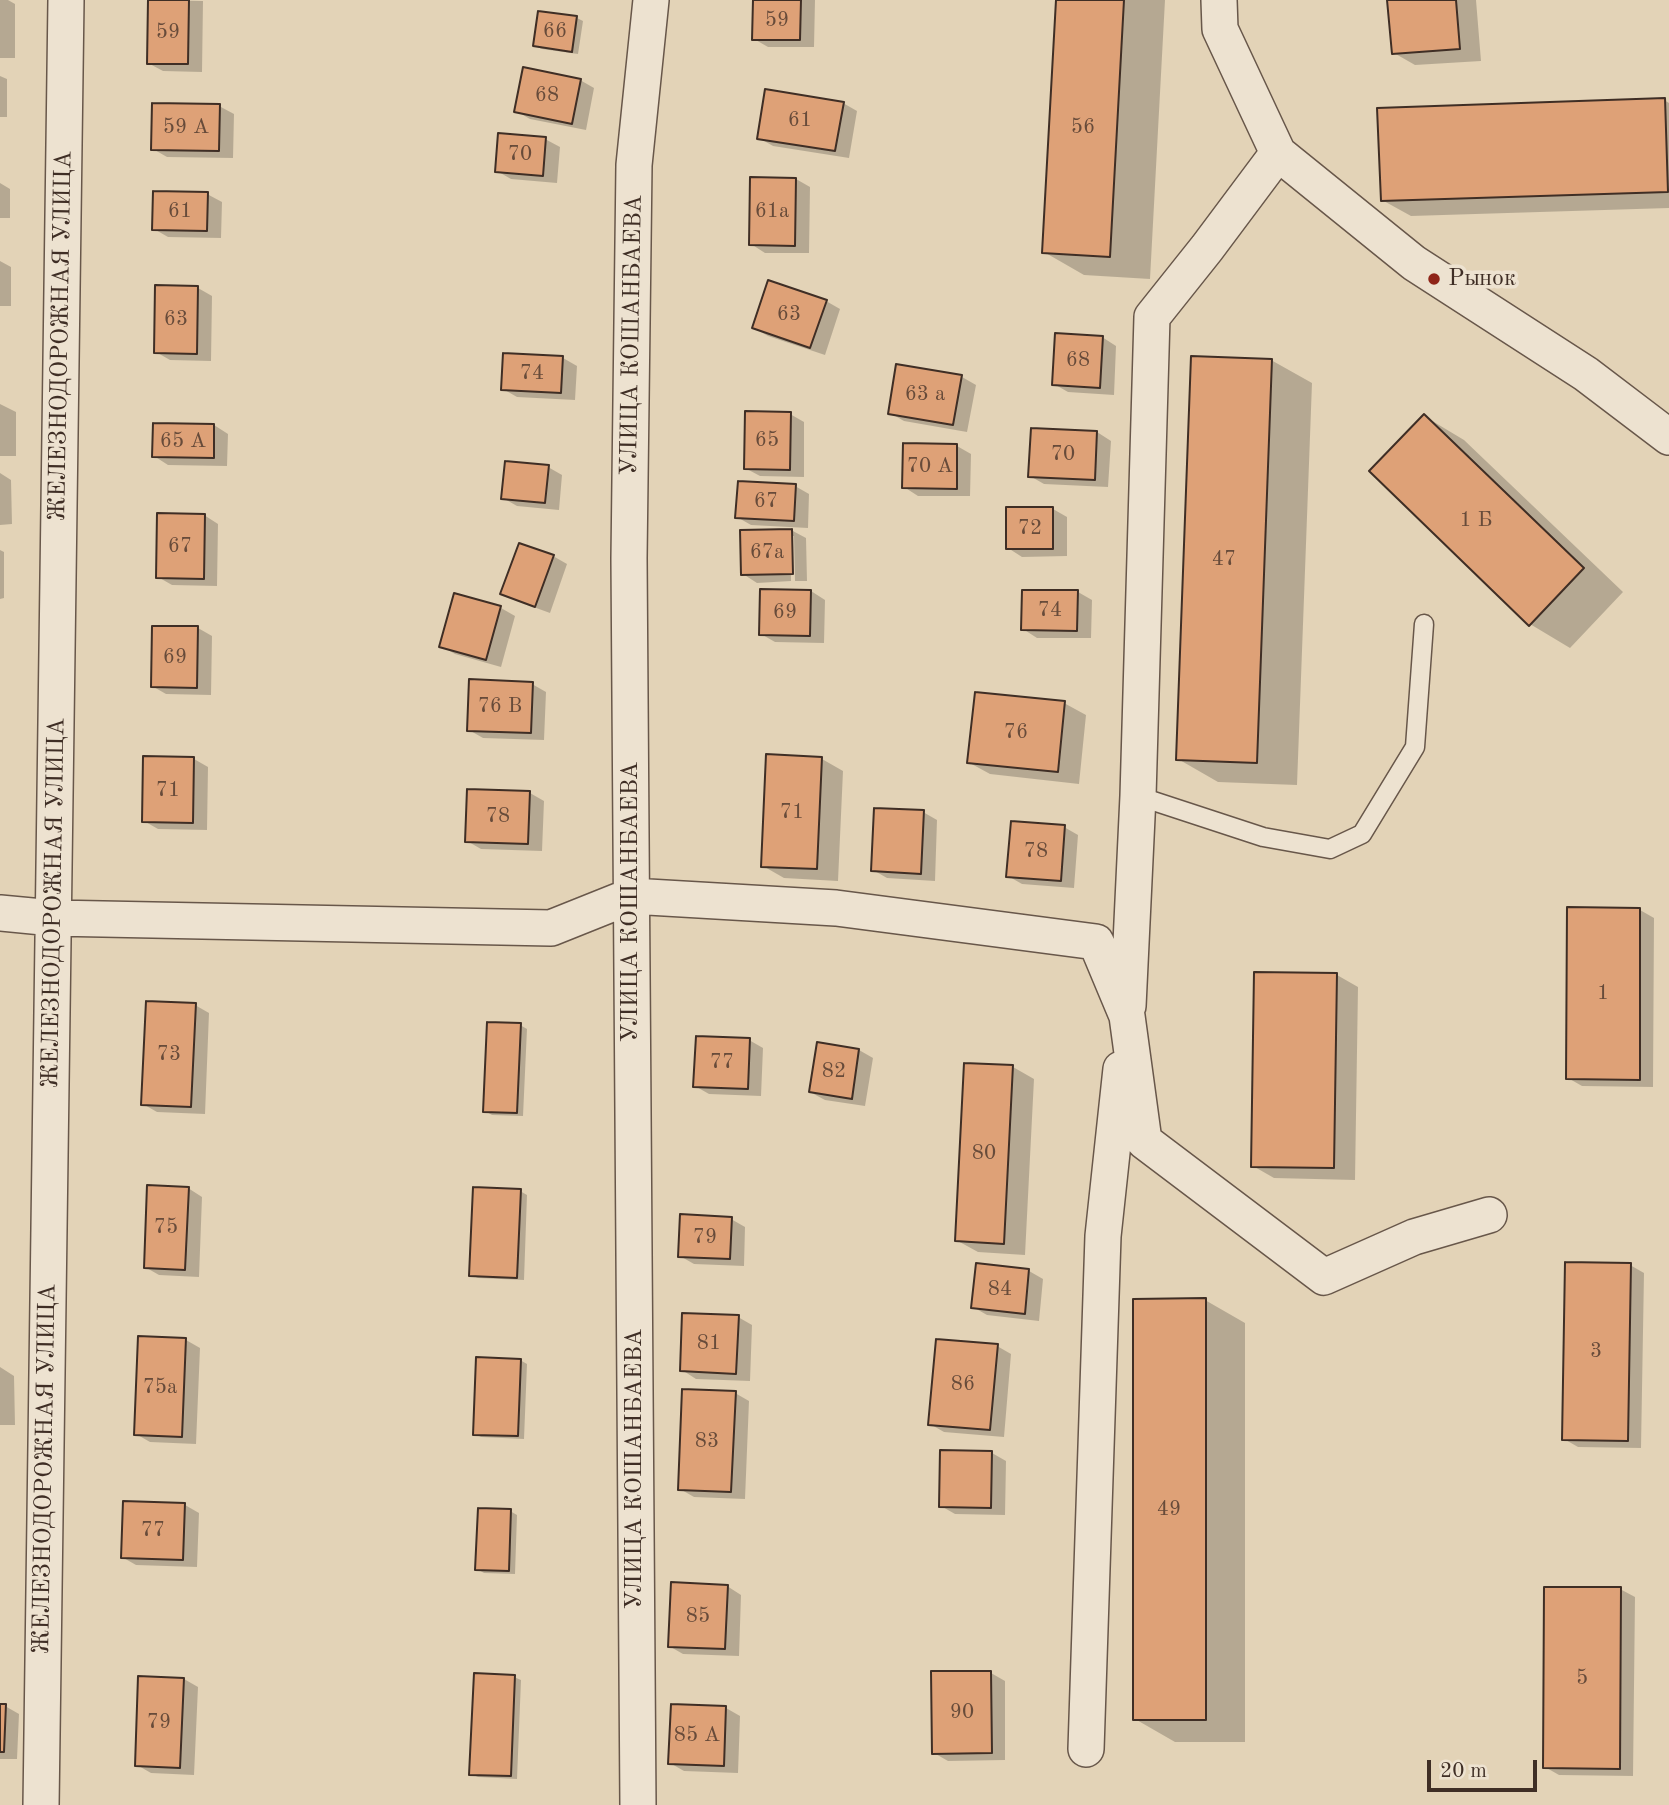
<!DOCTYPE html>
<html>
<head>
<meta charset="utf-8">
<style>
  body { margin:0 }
  #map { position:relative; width:1669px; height:1805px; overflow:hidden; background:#e3d3b7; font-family:"Old Standard TT",serif }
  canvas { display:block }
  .scale { position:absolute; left:1427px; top:1760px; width:110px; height:32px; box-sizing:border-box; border:4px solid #3f2e25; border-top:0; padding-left:9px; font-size:21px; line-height:24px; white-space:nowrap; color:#3f2e25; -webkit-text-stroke:5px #ede2d0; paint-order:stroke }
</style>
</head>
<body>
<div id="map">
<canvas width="1669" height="1805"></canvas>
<div class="scale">20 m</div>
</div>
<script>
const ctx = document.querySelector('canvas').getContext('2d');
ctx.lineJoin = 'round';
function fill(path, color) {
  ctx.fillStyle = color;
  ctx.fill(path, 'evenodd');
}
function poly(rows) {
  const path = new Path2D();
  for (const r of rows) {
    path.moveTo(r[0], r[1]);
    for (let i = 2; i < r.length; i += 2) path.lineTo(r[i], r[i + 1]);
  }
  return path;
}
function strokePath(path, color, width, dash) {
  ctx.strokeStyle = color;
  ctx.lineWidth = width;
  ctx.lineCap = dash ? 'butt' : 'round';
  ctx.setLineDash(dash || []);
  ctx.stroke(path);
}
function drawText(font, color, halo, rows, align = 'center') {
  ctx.font = font + ' "Old Standard TT",serif';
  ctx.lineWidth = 7;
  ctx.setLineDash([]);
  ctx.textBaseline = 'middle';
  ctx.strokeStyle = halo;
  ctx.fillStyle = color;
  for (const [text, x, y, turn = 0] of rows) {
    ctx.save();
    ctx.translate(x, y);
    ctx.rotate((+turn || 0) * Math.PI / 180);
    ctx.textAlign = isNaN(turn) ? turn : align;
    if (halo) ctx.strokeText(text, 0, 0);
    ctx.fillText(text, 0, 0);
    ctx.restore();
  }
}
const shadow = poly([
  [0,0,8,0,15,4,15,58,0,58],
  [150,0,203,1,202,72,163,71,148,63],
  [755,0,815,0,814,47,768,47,754,39],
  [1057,0,1165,0,1150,279,1084,275,1044,252],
  [1389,0,1476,0,1481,61,1415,65,1394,53],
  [577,18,583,21,578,54,542,49,535,46],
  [0,76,7,79,7,117,0,117],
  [580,80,594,88,586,130,530,119,516,111],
  [1664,100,1669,103,1669,208,1411,216,1382,200],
  [843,103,857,111,849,158,773,146,759,138],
  [219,106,234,114,233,158,167,157,153,149],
  [545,139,560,147,557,183,511,179,497,171],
  [796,179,810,187,809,253,765,253,751,244],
  [0,183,10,189,10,218,0,218],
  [207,194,222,202,221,238,168,237,154,229],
  [0,261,11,267,11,306,0,306],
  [198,288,212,296,211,361,170,360,156,352],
  [826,301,840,309,825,355,768,336,754,328],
  [1102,337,1116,346,1114,395,1068,392,1054,384],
  [563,358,577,366,575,400,517,397,503,389],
  [1271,360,1312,383,1297,785,1218,782,1178,759],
  [962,377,976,385,967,432,904,421,890,413],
  [0,404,16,412,16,456,0,456],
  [790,414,804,422,804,477,760,476,745,468],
  [1424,416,1464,440,1623,592,1570,648,1530,624],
  [214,425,228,434,227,466,168,465,154,456],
  [1033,429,1097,432,1111,441,1108,487,1044,484,1030,476],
  [957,446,971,454,970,496,918,496,904,487],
  [548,467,562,475,559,510,517,506,503,498],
  [0,473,11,480,12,524,0,525],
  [795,486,809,494,808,528,751,525,737,517],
  [1053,509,1067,517,1067,556,1022,557,1008,548],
  [204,515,218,524,217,586,172,585,158,577],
  [791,530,806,538,807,581,795,581,794,536,790,536,791,581,757,583,743,574],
  [0,550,4,552,4,598,0,599],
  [553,556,567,564,550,613,517,601,503,593],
  [811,591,825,600,824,643,775,642,761,634],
  [1078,592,1092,600,1091,638,1037,638,1023,629],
  [455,595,501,608,515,616,501,667,455,654,441,646],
  [153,627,198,628,212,636,211,695,166,694,152,686],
  [532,684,546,692,544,740,483,738,469,730],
  [1064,703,1086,715,1079,784,990,774,968,762],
  [194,759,208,767,207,830,158,829,144,821],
  [822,759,843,771,838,881,784,878,763,866],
  [530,793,544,801,542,851,481,849,467,841],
  [923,812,937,820,935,881,887,878,873,870],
  [1064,827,1078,835,1074,888,1022,884,1008,876],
  [1640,910,1654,918,1653,1087,1582,1086,1568,1078],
  [1337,975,1358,987,1355,1180,1274,1178,1253,1166],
  [195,1005,209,1013,205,1114,157,1112,143,1104],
  [520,1025,527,1029,523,1116,492,1115,485,1111],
  [749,1040,763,1048,761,1096,709,1094,695,1086],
  [859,1050,873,1058,865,1106,825,1100,810,1092],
  [1013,1067,1034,1079,1025,1255,978,1252,956,1240],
  [188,1188,202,1197,199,1277,159,1275,145,1267],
  [520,1191,527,1195,524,1280,478,1278,471,1275],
  [731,1219,745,1227,744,1266,694,1264,680,1256],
  [1630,1265,1644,1273,1641,1448,1578,1447,1564,1439],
  [1029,1271,1043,1279,1039,1321,987,1315,973,1307],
  [1205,1300,1245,1323,1245,1742,1175,1742,1135,1719],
  [738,1317,752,1325,750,1381,696,1379,682,1370],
  [186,1340,200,1348,196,1444,150,1442,136,1434],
  [997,1346,1011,1354,1004,1437,944,1432,930,1424],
  [520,1360,527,1364,524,1439,481,1437,475,1434],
  [0,1367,14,1376,15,1425,0,1425],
  [735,1393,749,1401,745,1499,694,1497,680,1489],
  [992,1453,1006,1461,1005,1515,955,1514,941,1506],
  [185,1505,199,1513,197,1567,136,1565,122,1557],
  [510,1511,517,1515,515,1574,484,1573,477,1569],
  [727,1586,741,1595,739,1656,683,1654,669,1646],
  [1620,1589,1635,1597,1633,1776,1559,1775,1545,1767],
  [991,1673,1005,1681,1005,1760,948,1761,934,1753],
  [514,1677,521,1680,517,1779,478,1777,471,1774],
  [184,1679,198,1687,194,1775,151,1773,137,1765],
  [0,1706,5,1706,19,1714,17,1759,0,1759],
  [726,1708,740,1716,738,1773,684,1771,670,1763]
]);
const building = poly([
  [148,0,189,0,188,64,147,64,148,0],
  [753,0,801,0,800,40,752,40,753,0],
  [1056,0,1124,0,1110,257,1042,253,1056,0],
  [1387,0,1456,0,1460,49,1392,54,1387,0],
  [538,11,577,16,572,52,533,46,538,11],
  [523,67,581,79,572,124,514,112,523,67],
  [765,89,844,102,835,151,757,139,765,89],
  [1665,98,1668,192,1381,201,1377,108,1665,98],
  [152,103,220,104,219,151,151,150,152,103],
  [498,133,546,137,543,176,495,172,498,133],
  [750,177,796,178,795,246,749,245,750,177],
  [153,191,208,192,207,231,152,230,153,191],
  [768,280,827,300,810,348,752,328,768,280],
  [155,285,198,286,197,354,154,353,155,285],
  [1055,333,1103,336,1100,388,1052,385,1055,333],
  [503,353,563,356,561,393,501,390,503,353],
  [1191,356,1272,359,1257,763,1176,760,1191,356],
  [896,364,962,375,953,425,888,414,896,364],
  [745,411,791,412,790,470,744,469,745,411],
  [1424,414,1584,568,1529,626,1369,471,1424,414],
  [153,423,214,424,214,458,152,457,153,423],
  [1031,428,1097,431,1095,480,1028,477,1031,428],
  [903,443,957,444,957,489,902,488,903,443],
  [505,461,549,465,545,503,501,499,505,461],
  [738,481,796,484,794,521,735,518,738,481],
  [1006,507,1053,507,1053,549,1006,549,1006,507],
  [157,513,205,514,204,579,156,578,157,513],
  [792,529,793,574,741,575,740,530,792,529],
  [519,543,554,555,535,607,500,594,519,543],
  [760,589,811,590,810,636,759,635,760,589],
  [1022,590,1078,590,1077,631,1021,630,1022,590],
  [454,593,501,606,486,660,439,647,454,593],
  [152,626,198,626,197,688,151,687,152,626],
  [469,679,533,682,531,733,467,731,469,679],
  [975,692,1065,701,1058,772,967,763,975,692],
  [766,754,822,757,817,869,761,867,766,754],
  [143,756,194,757,193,823,142,822,143,756],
  [467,789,530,791,528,844,465,842,467,789],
  [874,808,924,810,921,874,871,871,874,808],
  [1011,821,1065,825,1061,881,1006,877,1011,821],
  [1567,907,1640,908,1640,1080,1566,1079,1567,907],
  [1254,972,1337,973,1334,1168,1251,1167,1254,972],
  [146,1001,196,1003,191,1107,141,1105,146,1001],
  [487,1022,521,1023,517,1113,483,1112,487,1022],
  [696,1036,750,1038,748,1089,693,1087,696,1036],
  [817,1042,859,1049,852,1099,809,1092,817,1042],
  [964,1063,1013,1065,1004,1244,955,1241,964,1063],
  [147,1185,189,1187,185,1270,144,1268,147,1185],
  [473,1187,521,1189,517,1278,469,1276,473,1187],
  [680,1214,732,1217,730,1259,678,1257,680,1214],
  [1565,1262,1631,1263,1628,1441,1562,1440,1565,1262],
  [976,1263,1029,1269,1025,1314,971,1308,976,1263],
  [1206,1298,1206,1720,1133,1720,1133,1299,1206,1298],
  [682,1313,739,1315,736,1374,680,1371,682,1313],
  [138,1336,186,1338,182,1437,134,1435,138,1336],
  [936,1339,998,1344,990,1430,928,1425,936,1339],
  [476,1357,521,1359,518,1436,473,1435,476,1357],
  [682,1389,736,1391,731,1492,678,1490,682,1389],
  [940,1450,992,1451,991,1508,939,1507,940,1450],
  [123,1501,185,1503,183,1560,121,1558,123,1501],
  [478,1508,511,1509,509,1571,475,1570,478,1508],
  [671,1582,728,1585,725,1649,668,1647,671,1582],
  [1544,1587,1621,1587,1620,1769,1543,1768,1544,1587],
  [931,1671,991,1671,992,1753,932,1754,931,1671],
  [474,1673,515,1675,511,1776,469,1775,474,1673],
  [138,1676,184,1678,180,1768,135,1766,138,1676],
  [0,1704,6,1704,4,1752,0,1752,0,1704],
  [671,1704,726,1706,724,1766,668,1764,671,1704]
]);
const service = poly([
  [1138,796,1263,837,1330,849,1362,834,1415,747,1424,624]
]);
const minor = poly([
  [1219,0,1220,29,1278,153,1414,263,1586,374,1669,437],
  [0,913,53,918,551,928,631,896,836,908,1096,942,1127,1016,1144,1141,1324,1277,1414,1237,1489,1215],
  [1128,1006,1138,796,1152,317,1207,248,1278,153],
  [1086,1749,1103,1236,1121,1069],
  [41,1805,66,0],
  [638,1805,629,558,634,165,651,0]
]);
const markers = [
  [1434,279,7,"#8f2418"]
];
const numberNames = [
  ["59",777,20],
  ["66",555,31],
  ["59",168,32],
  ["68",547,95],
  ["61",800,120],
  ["59 А",186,127],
  ["56",1083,127],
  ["70",520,154],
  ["61",180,211],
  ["61а",772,211],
  ["63",789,314],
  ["63",176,319],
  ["68",1078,360],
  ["74",532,373],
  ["63 а",925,394],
  ["65",767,440],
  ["65 А",183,441],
  ["70",1063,454],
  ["70 А",930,466],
  ["67",766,501],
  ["1 Б",1476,520],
  ["72",1030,528],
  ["67",180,546],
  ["67а",767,552],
  ["47",1224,559],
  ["74",1050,610],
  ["69",785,612],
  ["69",175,657],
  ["76 В",500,706],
  ["76",1016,732],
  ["71",168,790],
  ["71",792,812],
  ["78",498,816],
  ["78",1036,851],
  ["1",1603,993],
  ["73",169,1054],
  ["77",722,1062],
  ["82",834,1071],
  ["80",984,1153],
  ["75",166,1227],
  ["79",705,1237],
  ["84",1000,1289],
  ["81",709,1343],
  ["3",1596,1351],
  ["86",963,1384],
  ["75а",160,1387],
  ["83",707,1441],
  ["49",1169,1509],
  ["77",153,1530],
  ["85",698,1616],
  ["5",1582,1678],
  ["90",962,1712],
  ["79",159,1722],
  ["85 А",697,1735]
];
const poiNames = [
  ["Рынок",1448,279]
];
const streetNames = [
  ["УЛИЦА КОШАНБАЕВА",632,335,-89],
  ["ЖЕЛЕЗНОДОРОЖНАЯ УЛИЦА",61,336,-89],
  ["УЛИЦА КОШАНБАЕВА",631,902,-90],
  ["ЖЕЛЕЗНОДОРОЖНАЯ УЛИЦА",54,903,-89],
  ["ЖЕЛЕЗНОДОРОЖНАЯ УЛИЦА",45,1469,-89],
  ["УЛИЦА КОШАНБАЕВА",635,1469,-90]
];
fill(shadow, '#0003');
fill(building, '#dea177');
strokePath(building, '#3f2e25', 2);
strokePath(service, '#68574a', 21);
strokePath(minor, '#68574a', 38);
strokePath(service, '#ede2d0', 18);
strokePath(minor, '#ede2d0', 35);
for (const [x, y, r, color] of markers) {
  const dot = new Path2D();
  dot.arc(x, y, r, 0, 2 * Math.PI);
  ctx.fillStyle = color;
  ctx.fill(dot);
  strokePath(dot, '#ede2d0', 2.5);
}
drawText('21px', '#674b3a', null, numberNames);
drawText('24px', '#3f2e25', '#ede2d0', poiNames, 'left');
drawText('24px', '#3f2e25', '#ede2d0', streetNames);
</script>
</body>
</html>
